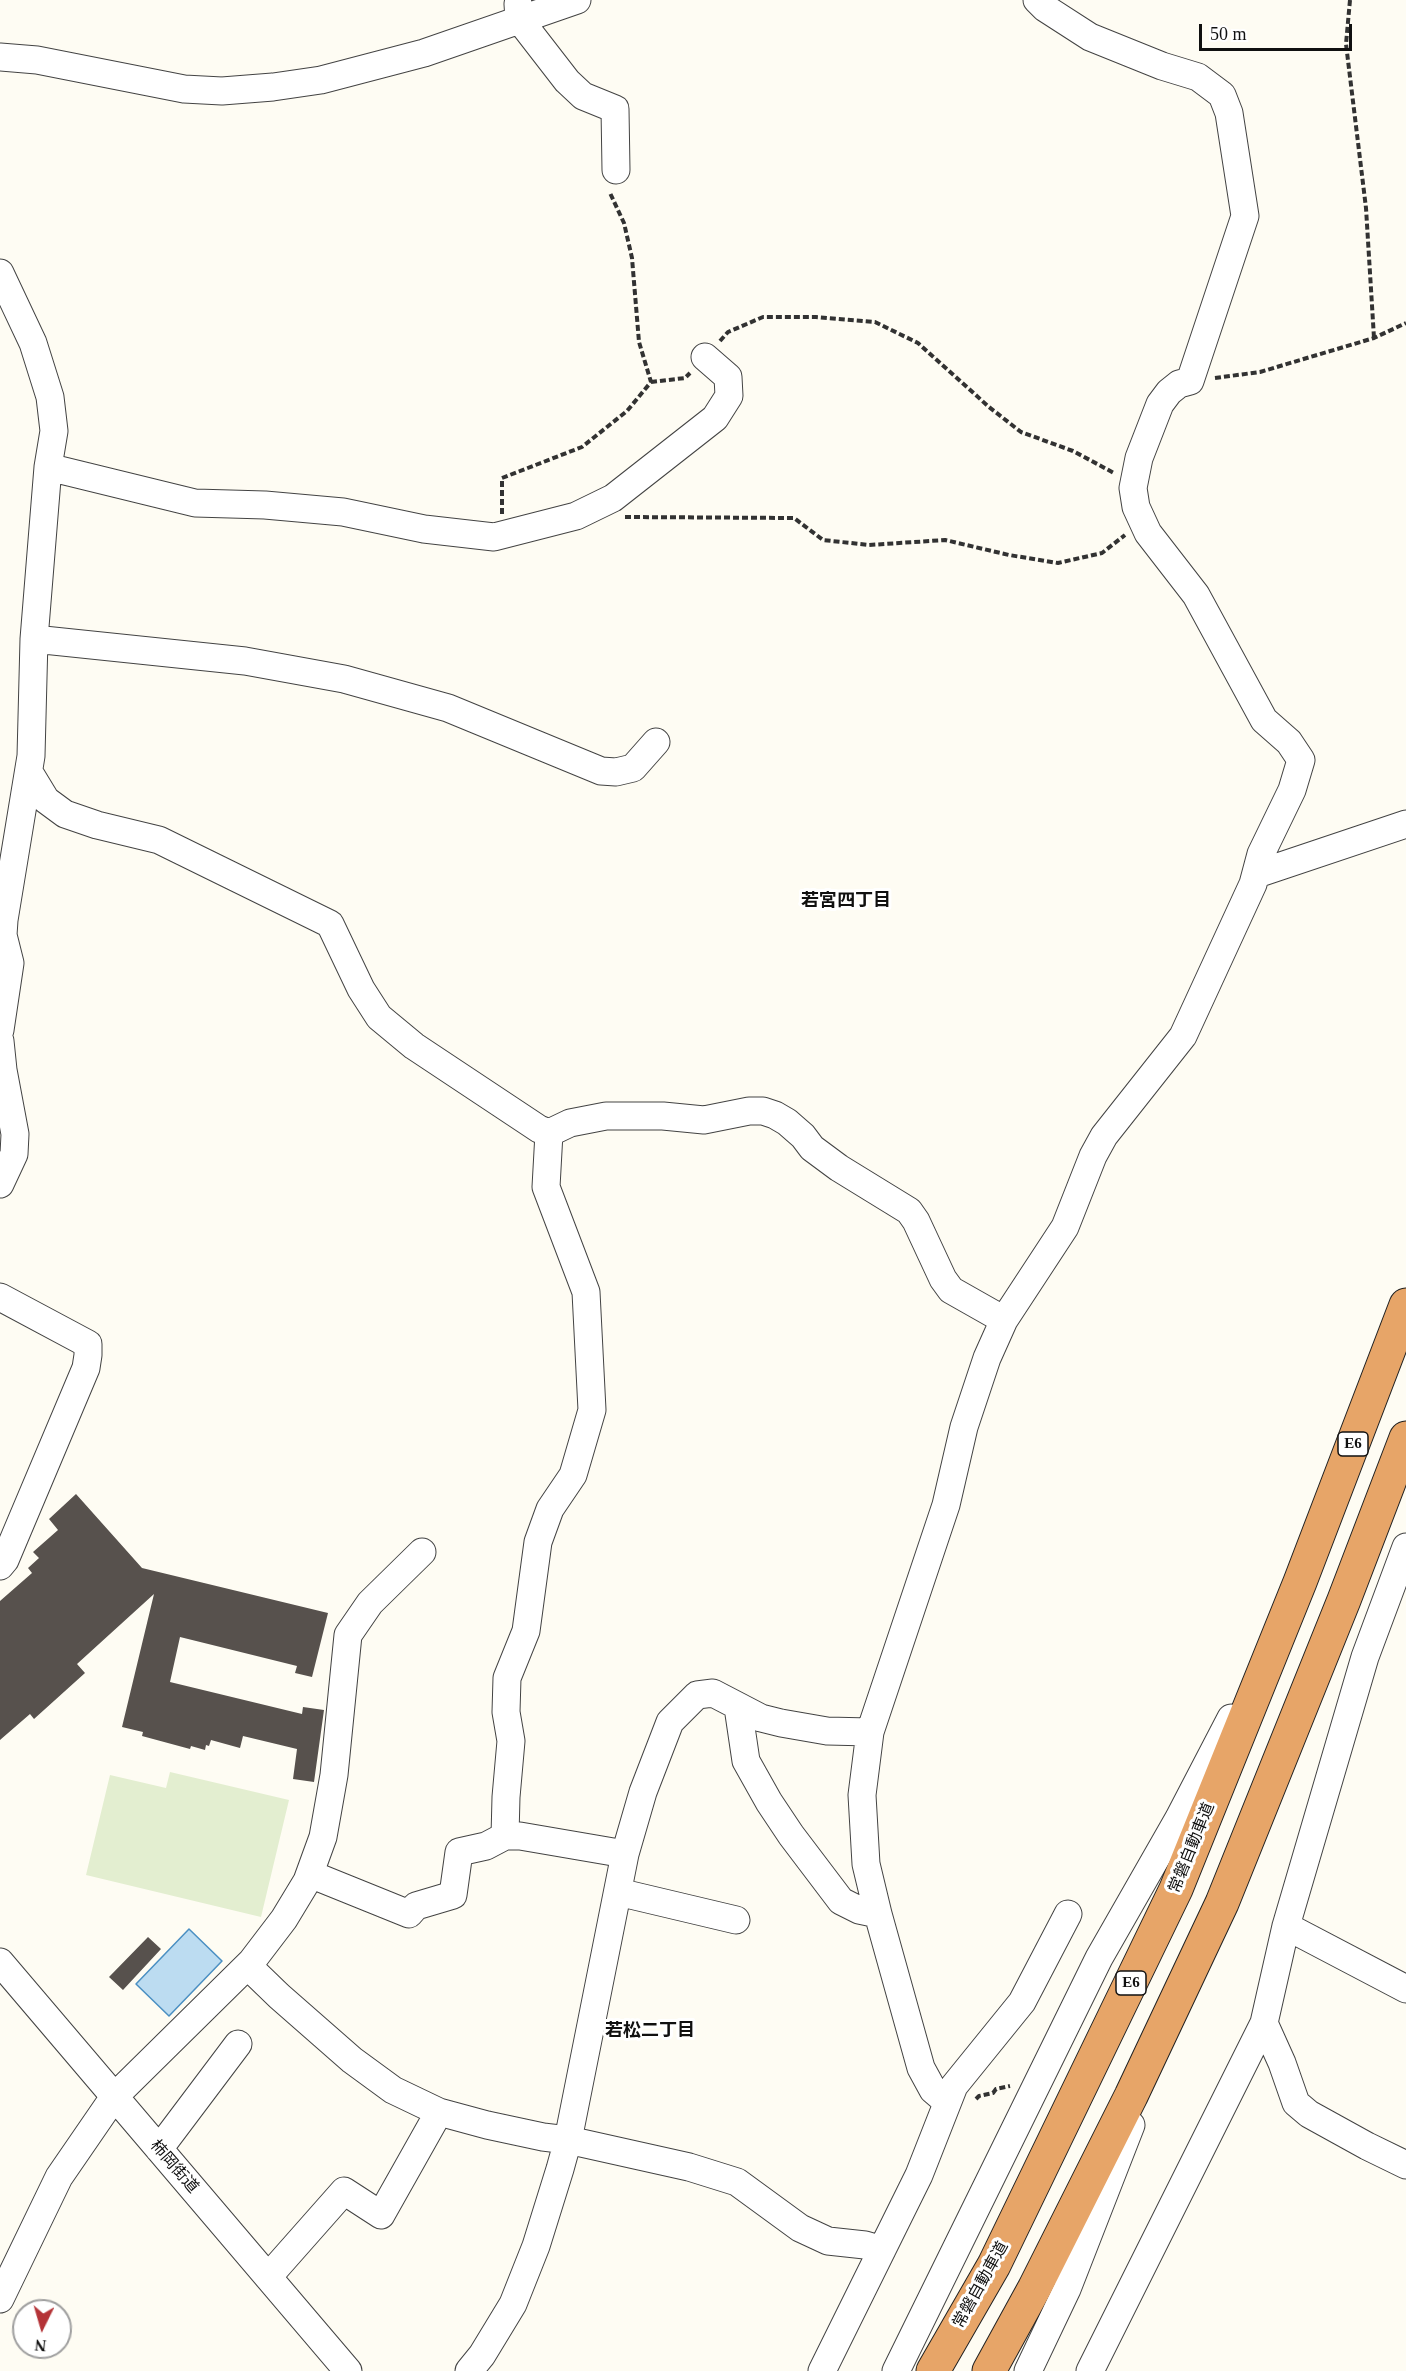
<!DOCTYPE html>
<html>
<head>
<meta charset="utf-8">
<style>
  body { margin:0 }
  #map { position:relative; width:1406px; height:2371px; overflow:hidden; background:#fefcf3; font-family:"Times New Roman",serif }
  canvas { display:block }
  .north { position:absolute; left:12px; top:2299px; width:60px; height:60px; box-sizing:border-box; background:#fff; border:2px solid #9f9f9f; border-radius:50%; rotate:185deg; font-size:16px; font-weight:700; line-height:24px; text-align:center; color:#101010 }
  .north::after { content:''; display:block; margin:auto; width:21px; height:27px; background:#b43337; clip-path:polygon(50% 0,100% 100%,50% 72%,0 100%) }
  .scale { position:absolute; left:1199px; top:24px; width:153px; height:27px; box-sizing:border-box; border:3px solid #101010; border-top:0; padding-left:8px; font-size:18px; line-height:21px; white-space:nowrap; color:#101010; -webkit-text-stroke:4px #fff; paint-order:stroke }
</style>
</head>
<body>
<div id="map">
<canvas width="1406" height="2371"></canvas>
<div class="north">N</div>
<div class="scale">50 m</div>
</div>
<script>
const ctx = document.querySelector('canvas').getContext('2d');
ctx.lineJoin = 'round';
function fill(path, color) {
  ctx.fillStyle = color;
  ctx.fill(path, 'evenodd');
}
function poly(rows) {
  const path = new Path2D();
  for (const r of rows) {
    path.moveTo(r[0], r[1]);
    for (let i = 2; i < r.length; i += 2) path.lineTo(r[i], r[i + 1]);
  }
  return path;
}
function strokePath(path, color, width, dash) {
  ctx.strokeStyle = color;
  ctx.lineWidth = width;
  ctx.lineCap = dash ? 'butt' : 'round';
  ctx.setLineDash(dash || []);
  ctx.stroke(path);
}
function drawText(font, color, halo, rows, align = 'center') {
  ctx.font = font + ' "Times New Roman","Noto Sans JP",serif';
  ctx.lineWidth = 6;
  ctx.setLineDash([]);
  ctx.textBaseline = 'middle';
  ctx.strokeStyle = halo;
  ctx.fillStyle = color;
  for (const [text, x, y, turn = 0] of rows) {
    ctx.save();
    ctx.translate(x, y);
    ctx.rotate((+turn || 0) * Math.PI / 180);
    ctx.textAlign = isNaN(turn) ? turn : align;
    if (halo) ctx.strokeText(text, 0, 0);
    ctx.fillText(text, 0, 0);
    ctx.restore();
  }
}
const pitch = poly([
  [170,1772,289,1800,261,1917,86,1875,110,1775,166,1788]
]);
const water = poly([
  [189,1929,222,1961,169,2016,136,1984,189,1929]
]);
const building = poly([
  [76,1494,142,1568,328,1613,312,1677,295,1673,297,1666,180,1637,170,1682,302,1714,303,1707,324,1710,314,1782,293,1779,297,1749,243,1736,240,1748,211,1740,209,1746,206,1745,205,1750,191,1746,190,1749,142,1736,143,1732,122,1727,154,1594,77,1664,85,1673,34,1719,30,1714,0,1740,0,1601,32,1573,28,1568,39,1558,33,1552,58,1530,49,1519],
  [148,1937,161,1949,123,1990,109,1977]
]);
const path = poly([
  [1350,0,1346,44,1366,208,1374,338],
  [720,341,728,332,763,317,816,317,875,322,918,343,989,407,1021,432,1073,451,1114,473],
  [1215,378,1260,372,1374,338,1406,323],
  [651,382,685,378,690,373],
  [502,514,502,478,582,447,627,411,651,382,639,342,632,258,624,223,610,193],
  [625,517,794,518,823,540,869,545,945,540,1009,555,1058,563,1102,553,1125,535],
  [976,2099,979,2096,993,2093,996,2089,1010,2086]
]);
const minor = poly([
  [518,4,519,19,567,81,583,96,615,109,616,170],
  [0,57,37,60,184,89,222,91,273,87,321,80,424,53,577,0],
  [0,273,33,343,50,397,54,431,48,467,34,639,31,756,4,920,3,935,10,963,0,1030],
  [48,467,195,503,265,505,343,512,424,529,494,537,576,516,613,498,715,418,729,396,728,377,705,357],
  [34,639,245,661,344,679,448,708,601,771,616,772,633,768,656,742],
  [29,772,46,800,65,814,97,825,159,840,330,924,361,989,379,1017,414,1046,539,1129,549,1133,570,1123,606,1116,663,1116,704,1120,749,1111,763,1111,775,1115,787,1122,803,1136,812,1148,839,1168,909,1211,916,1221,943,1279,951,1290,1004,1320],
  [1257,874,1406,824],
  [0,1041,3,1070,15,1134,14,1154,0,1184],
  [0,1297,88,1344,88,1355,86,1368,5,1560,0,1566],
  [738,1707,746,1761,769,1802,791,1835,841,1901,859,1910,878,1914],
  [505,1836,506,1797,511,1741,506,1712,507,1678,526,1631,538,1542,550,1509,573,1475,592,1410,586,1292,546,1187,549,1133],
  [310,1874,409,1914,416,1906,453,1895,459,1852,486,1846,505,1836,520,1836,625,1854],
  [618,1892,736,1920],
  [1286,1926,1406,1989],
  [0,1962,348,2371],
  [248,1966,279,1996,352,2060,393,2090,439,2112,487,2125,543,2137,568,2140,689,2167,737,2182,800,2228,828,2241,865,2245,882,2250],
  [1264,2023,1282,2063,1296,2103,1309,2114,1367,2146,1406,2165],
  [947,2102,933,2090,921,2068,878,1914,866,1864,862,1795,870,1732,946,1505,964,1427,987,1358,1004,1320,1065,1227,1093,1156,1104,1136,1183,1036,1253,884,1261,854,1292,790,1301,760,1289,742,1264,720,1196,595,1148,533,1136,507,1133,488,1139,458,1160,404,1169,392,1179,384,1190,381,1245,216,1229,113,1222,95,1198,77,1162,66,1090,37,1045,8,1037,0],
  [159,2149,238,2044],
  [268,2277,344,2191,381,2215,439,2112],
  [0,2299,59,2177,114,2097,252,1961,284,1919,307,1881,323,1837,334,1775,348,1635,370,1603,422,1552],
  [469,2371,482,2355,513,2304,536,2246,560,2169,568,2140,625,1854,643,1792,670,1722,697,1695,713,1693,761,1718,781,1723,827,1731,870,1732],
  [822,2371,919,2175,954,2086,1022,2002,1068,1914],
  [896,2371,1099,1958,1179,1818,1231,1718],
  [1028,2371,1067,2289,1131,2125],
  [1090,2371,1264,2023,1286,1926,1365,1657,1406,1547]
]);
const highway = poly([
  [933,2371,994,2265,1176,1889,1300,1582,1406,1305],
  [989,2371,1034,2289,1131,2096,1222,1903,1344,1600,1406,1438]
]);
const shields = [
  [1353,1444,30],
  [1131,1983,30]
];
const shieldNames = [
  ["E6",1353,1444],
  ["E6",1131,1983]
];
const streetNames = [
  ["常磐自動車道",1192,1848,-68],
  ["柿岡街道",174,2167,49],
  ["常磐自動車道",981,2285,-61]
];
const neighbourhoodNames = [
  ["若宮四丁目",846,901],
  ["若松二丁目",650,2031]
];
fill(pitch, '#e3eed0');
fill(water, '#bcdcf1');
strokePath(water, '#4a8fc2', 1.5);
fill(building, '#57514d');
strokePath(minor, '#434343', 29);
strokePath(highway, '#212121', 35);
strokePath(path, '#323232', 4, [6, 3]);
strokePath(minor, '#fff', 27);
strokePath(highway, '#e7a568', 33);
for (const [x, y, w] of shields) {
  const box = new Path2D();
  box.roundRect(x - w / 2, y - 12, w, 24, 4.5);
  ctx.fillStyle = '#fff';
  ctx.fill(box);
  strokePath(box, '#101010', 1.5);
}
drawText('bold 15px', '#101010', null, shieldNames);
drawText('16px', '#101010', '#fff', streetNames);
drawText('bold 18px', '#101010', '#fff', neighbourhoodNames);
</script>
</body>
</html>
